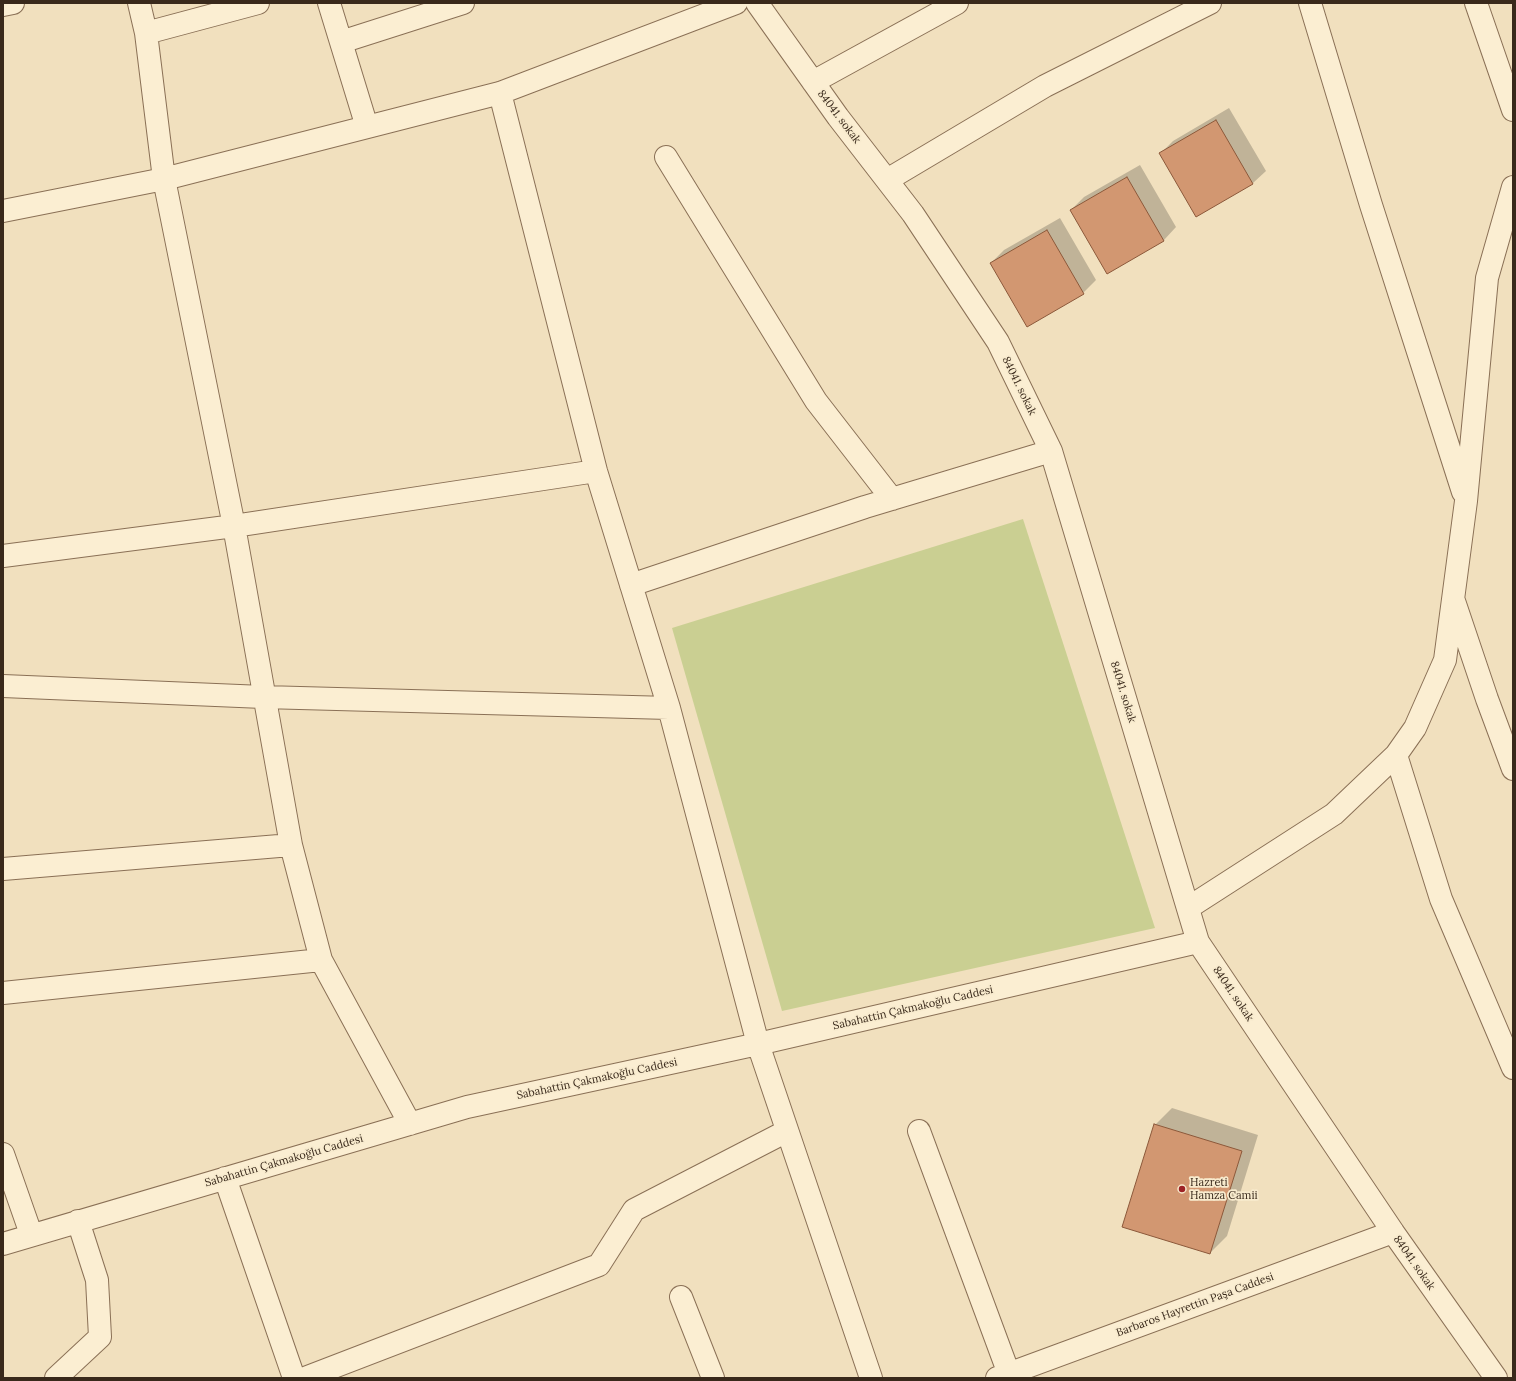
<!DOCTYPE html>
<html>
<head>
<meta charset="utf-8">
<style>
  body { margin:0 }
  #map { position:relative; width:1516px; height:1381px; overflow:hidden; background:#f1e0be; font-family:Lora,serif }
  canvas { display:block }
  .frame { position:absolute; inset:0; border:4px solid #39291b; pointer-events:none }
</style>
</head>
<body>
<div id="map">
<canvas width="1516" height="1381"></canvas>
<div class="frame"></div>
</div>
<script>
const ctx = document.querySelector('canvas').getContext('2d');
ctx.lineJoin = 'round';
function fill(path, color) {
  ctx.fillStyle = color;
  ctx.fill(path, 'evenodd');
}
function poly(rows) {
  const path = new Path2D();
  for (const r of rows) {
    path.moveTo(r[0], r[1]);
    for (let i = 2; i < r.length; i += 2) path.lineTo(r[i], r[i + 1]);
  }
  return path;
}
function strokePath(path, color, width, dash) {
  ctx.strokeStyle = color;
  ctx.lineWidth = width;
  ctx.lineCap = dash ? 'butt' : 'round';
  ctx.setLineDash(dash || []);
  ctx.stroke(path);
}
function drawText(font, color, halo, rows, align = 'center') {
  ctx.font = font + ' Lora,serif';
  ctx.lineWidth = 3.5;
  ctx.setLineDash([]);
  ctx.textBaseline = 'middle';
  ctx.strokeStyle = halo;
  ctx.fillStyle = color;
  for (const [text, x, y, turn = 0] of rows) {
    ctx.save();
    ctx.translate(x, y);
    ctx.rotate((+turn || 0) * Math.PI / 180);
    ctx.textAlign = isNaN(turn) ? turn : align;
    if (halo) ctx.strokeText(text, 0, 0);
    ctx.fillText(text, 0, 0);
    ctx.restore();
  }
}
const green = poly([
  [1023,519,1155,928,782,1011,672,628]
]);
const shadow = poly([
  [1229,108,1266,171,1253,183,1197,216,1161,153,1173,141],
  [1140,165,1176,227,1164,240,1108,272,1071,210,1084,197],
  [1060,218,1096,280,1083,293,991,263,1004,250],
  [1172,1108,1258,1135,1227,1236,1210,1253,1155,1125]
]);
const building = poly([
  [1216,120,1253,184,1196,217,1159,153,1216,120],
  [1127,177,1164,241,1107,274,1070,210,1127,177],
  [1047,230,1084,294,1027,327,990,263,1047,230],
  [1154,1124,1242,1151,1210,1254,1122,1227,1154,1124]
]);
const minor = poly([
  [139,3,146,33,164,179,234,526,291,845,321,960,410,1124],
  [329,3,367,127],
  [757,3,838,117,913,214,998,342,1051,451,1198,942,1393,1232,1496,1378],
  [1310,3,1371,205,1463,492],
  [1476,3,1513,110],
  [3,5,13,3],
  [146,33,258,3],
  [341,42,463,3],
  [813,82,957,3],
  [500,93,596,471,669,708,758,1044,871,1378],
  [666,157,816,401,892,499],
  [887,180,1045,86,1210,3],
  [3,211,164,179,500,93,736,3],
  [3,556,234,526,596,471],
  [631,585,865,507,1051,451],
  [1454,601,1487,699,1513,769],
  [3,686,263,697,669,708],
  [1396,755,1441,899,1513,1068],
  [3,869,291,845],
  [1188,908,1334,814,1396,755,1415,728,1445,660,1466,501,1487,278,1513,187],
  [3,993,321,960],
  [919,1131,1009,1374],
  [3,1154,31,1234],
  [225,1178,294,1378],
  [3,1244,467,1107,758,1044,1198,942],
  [681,1297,713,1378],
  [56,1378,100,1337,97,1280,78,1221],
  [305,1378,599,1265,634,1210,787,1131],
  [997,1378,1393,1232]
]);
const markers = [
  [1182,1189,4,"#9d2226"]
];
const streetNames = [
  ["84041. sokak",839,117,53],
  ["84041. sokak",1019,386,64],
  ["84041. sokak",1123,692,73],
  ["84041. sokak",1233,994,56],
  ["Sabahattin Çakmakoğlu Caddesi",913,1008,-13],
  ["Sabahattin Çakmakoğlu Caddesi",597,1079,-12],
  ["Sabahattin Çakmakoğlu Caddesi",284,1161,-16],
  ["84041. sokak",1414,1263,55],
  ["Barbaros Hayrettin Paşa Caddesi",1195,1305,-20]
];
const poiNames = [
  ["Hazreti",1190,1183],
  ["Hamza Camii",1190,1196]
];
fill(green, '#cacf92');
fill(shadow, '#0003');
fill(building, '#d29771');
strokePath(building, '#8b583a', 1);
strokePath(minor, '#8a7056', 24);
strokePath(minor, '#fbeed2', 22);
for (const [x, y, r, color] of markers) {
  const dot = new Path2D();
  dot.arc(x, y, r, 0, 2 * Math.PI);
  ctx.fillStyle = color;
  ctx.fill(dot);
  strokePath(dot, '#f8ebce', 1.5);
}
drawText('11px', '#39291b', '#f8ebce', streetNames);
drawText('11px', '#39291b', '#f8ebce', poiNames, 'left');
</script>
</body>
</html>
